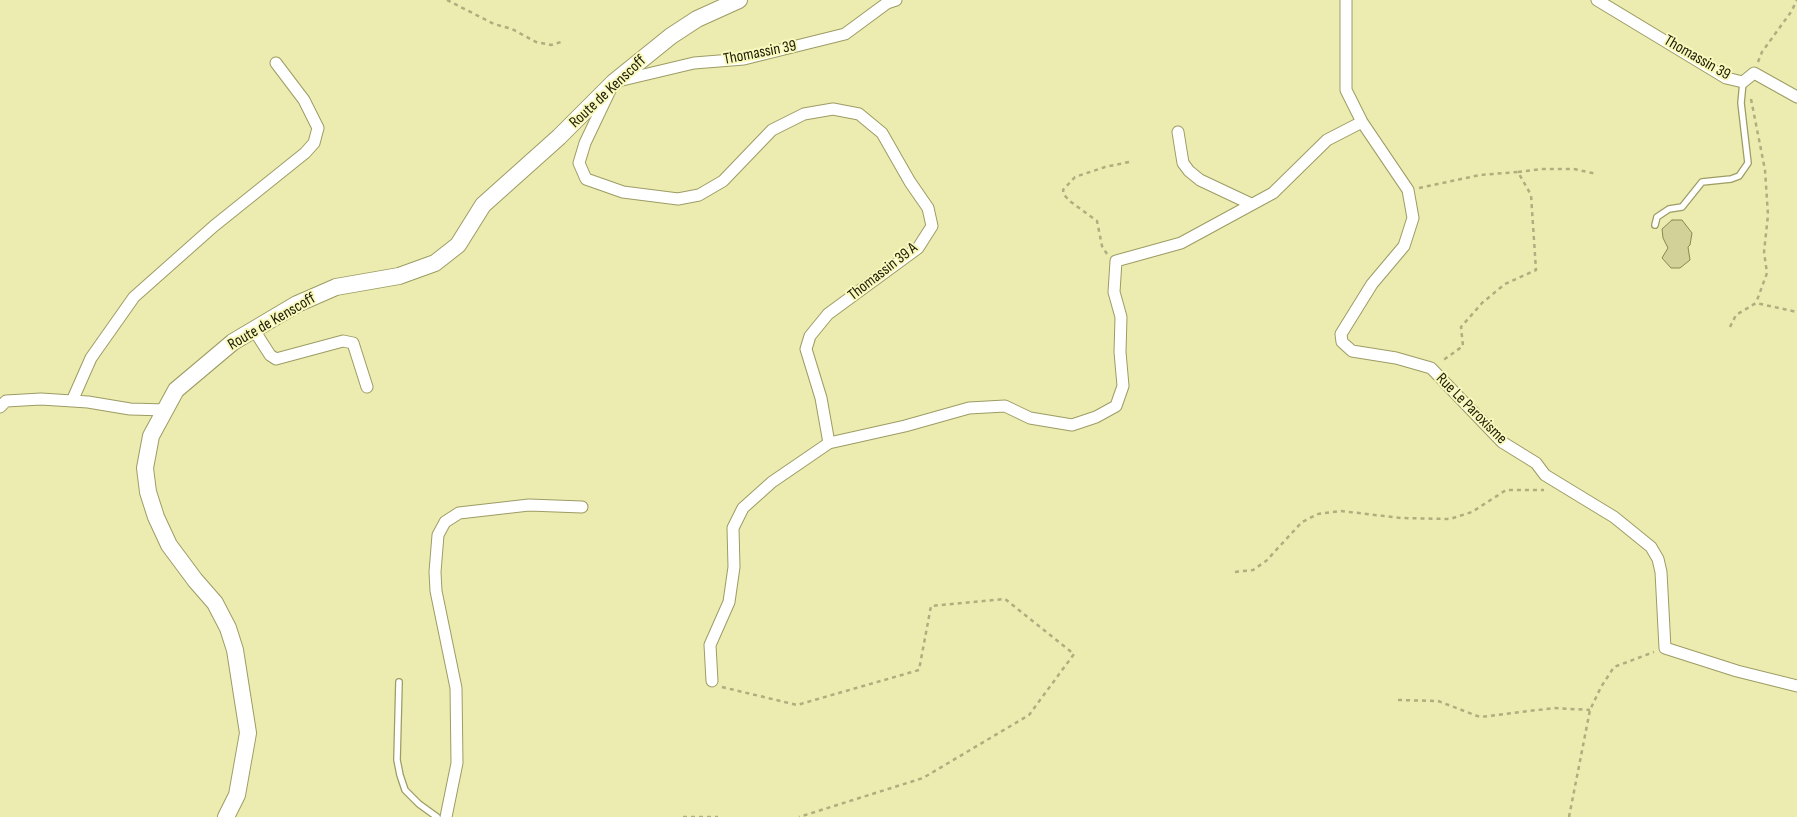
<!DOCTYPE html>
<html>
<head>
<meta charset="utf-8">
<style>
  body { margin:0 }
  canvas { display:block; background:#ececb1 }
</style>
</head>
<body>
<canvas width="1797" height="817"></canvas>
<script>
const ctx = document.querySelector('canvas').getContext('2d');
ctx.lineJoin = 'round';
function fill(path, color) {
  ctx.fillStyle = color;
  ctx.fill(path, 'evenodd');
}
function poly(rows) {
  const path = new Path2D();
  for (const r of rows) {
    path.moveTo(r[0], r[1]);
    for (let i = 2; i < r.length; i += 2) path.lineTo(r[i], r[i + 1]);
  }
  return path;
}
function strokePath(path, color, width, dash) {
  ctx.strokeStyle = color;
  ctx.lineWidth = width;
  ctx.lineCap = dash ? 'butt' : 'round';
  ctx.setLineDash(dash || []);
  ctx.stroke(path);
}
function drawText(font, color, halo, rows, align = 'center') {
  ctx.font = font + ' "Sofia Sans Condensed",sans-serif';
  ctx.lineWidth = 4;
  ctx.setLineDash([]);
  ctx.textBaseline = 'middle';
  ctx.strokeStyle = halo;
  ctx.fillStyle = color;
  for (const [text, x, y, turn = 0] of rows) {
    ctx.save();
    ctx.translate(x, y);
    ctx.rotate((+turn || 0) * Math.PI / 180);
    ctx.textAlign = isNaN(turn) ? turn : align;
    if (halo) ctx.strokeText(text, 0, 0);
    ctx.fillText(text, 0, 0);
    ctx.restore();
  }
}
const building = poly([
  [1672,220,1682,220,1692,233,1690,245,1688,247,1690,260,1680,268,1671,268,1662,258,1668,248,1663,238,1662,229,1672,220]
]);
const path = poly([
  [447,0,494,24,512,29,536,42,551,45,561,42],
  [1758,62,1762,52,1791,12,1797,0],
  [1751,99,1765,170,1768,215,1764,252,1767,273,1756,303],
  [1518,172,1541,169,1574,169,1597,174],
  [1419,188,1480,175,1518,172,1531,195,1536,270,1505,284,1482,303,1461,327,1463,346,1442,361],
  [1107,254,1102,246,1097,221,1071,202,1064,195,1063,190,1075,177,1105,167,1129,162],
  [1730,327,1736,315,1756,303,1797,312],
  [1235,572,1253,570,1266,561,1302,522,1318,514,1341,511,1401,518,1450,519,1472,512,1506,490,1544,490],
  [722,687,797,705,919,670,931,606,1005,599,1074,654,1029,715,923,778,799,817],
  [1398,700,1438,701,1480,717,1554,708,1590,710],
  [683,817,718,817],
  [1569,817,1590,710,1601,687,1614,667,1654,652]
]);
const lane = poly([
  [1655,225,1657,217,1669,209,1682,207,1702,182,1731,179,1739,176,1748,163,1741,103,1743,82],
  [399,682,397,760,400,775,405,790,419,804,437,817]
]);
const street = poly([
  [1346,0,1346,90,1362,122,1408,190,1413,218,1404,246,1372,284,1341,334,1342,342,1352,351,1396,358,1431,368,1502,442,1536,463,1545,475,1614,517,1651,547,1658,559,1661,572,1665,648,1737,671,1797,686],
  [1597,0,1726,78,1743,82,1754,73,1797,97],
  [1178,132,1183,163,1189,171,1200,180,1251,204],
  [254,330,270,355,276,359,343,341,353,343,367,387],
  [72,401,91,358,134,297,214,226,305,153,314,143,318,128,304,100,276,63],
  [0,407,6,401,41,399,88,402,130,409,166,410],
  [829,443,905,426,969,408,1005,406,1030,418,1072,425,1096,417,1116,406,1123,386,1120,352,1121,317,1114,292,1116,261,1181,243,1273,193,1327,140,1362,122],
  [712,681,710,645,729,602,734,567,733,528,743,508,772,482,829,443,821,398,806,349,810,336,828,314,918,248,932,226,928,208,910,182,882,133,859,114,833,109,804,114,772,130,723,181,699,195,678,199,623,192,586,179,579,163,585,143,614,82,694,63,744,59,845,34,887,3,896,0],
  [446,817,457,763,456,688,436,591,435,572,438,535,445,522,459,513,529,505,582,507]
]);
const secondary = poly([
  [226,817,237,795,248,733,235,650,228,628,215,603,195,580,169,545,156,517,148,492,145,468,151,436,176,390,233,342,297,304,336,287,399,276,435,263,458,245,483,205,559,137,614,82,671,36,697,19,739,0]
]);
const streetNames = [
  ["Thomassin 39",760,53,-11],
  ["Thomassin 39",1697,58,30],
  ["Route de Kenscoff",608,92,-43],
  ["Thomassin 39 A",883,272,-38],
  ["Route de Kenscoff",272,322,-30],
  ["Rue Le Paroxisme",1471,409,45]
];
fill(building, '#d1d198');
strokePath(building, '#888750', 1);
strokePath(lane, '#9c9c64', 8);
strokePath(street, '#9c9c64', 13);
strokePath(secondary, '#9c9c64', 18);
strokePath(path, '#aeae7e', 2.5, [4, 4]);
strokePath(lane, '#fff', 5.5);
strokePath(street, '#fff', 11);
strokePath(secondary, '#fff', 16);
drawText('16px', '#202009', '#f9f9be', streetNames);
</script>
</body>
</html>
